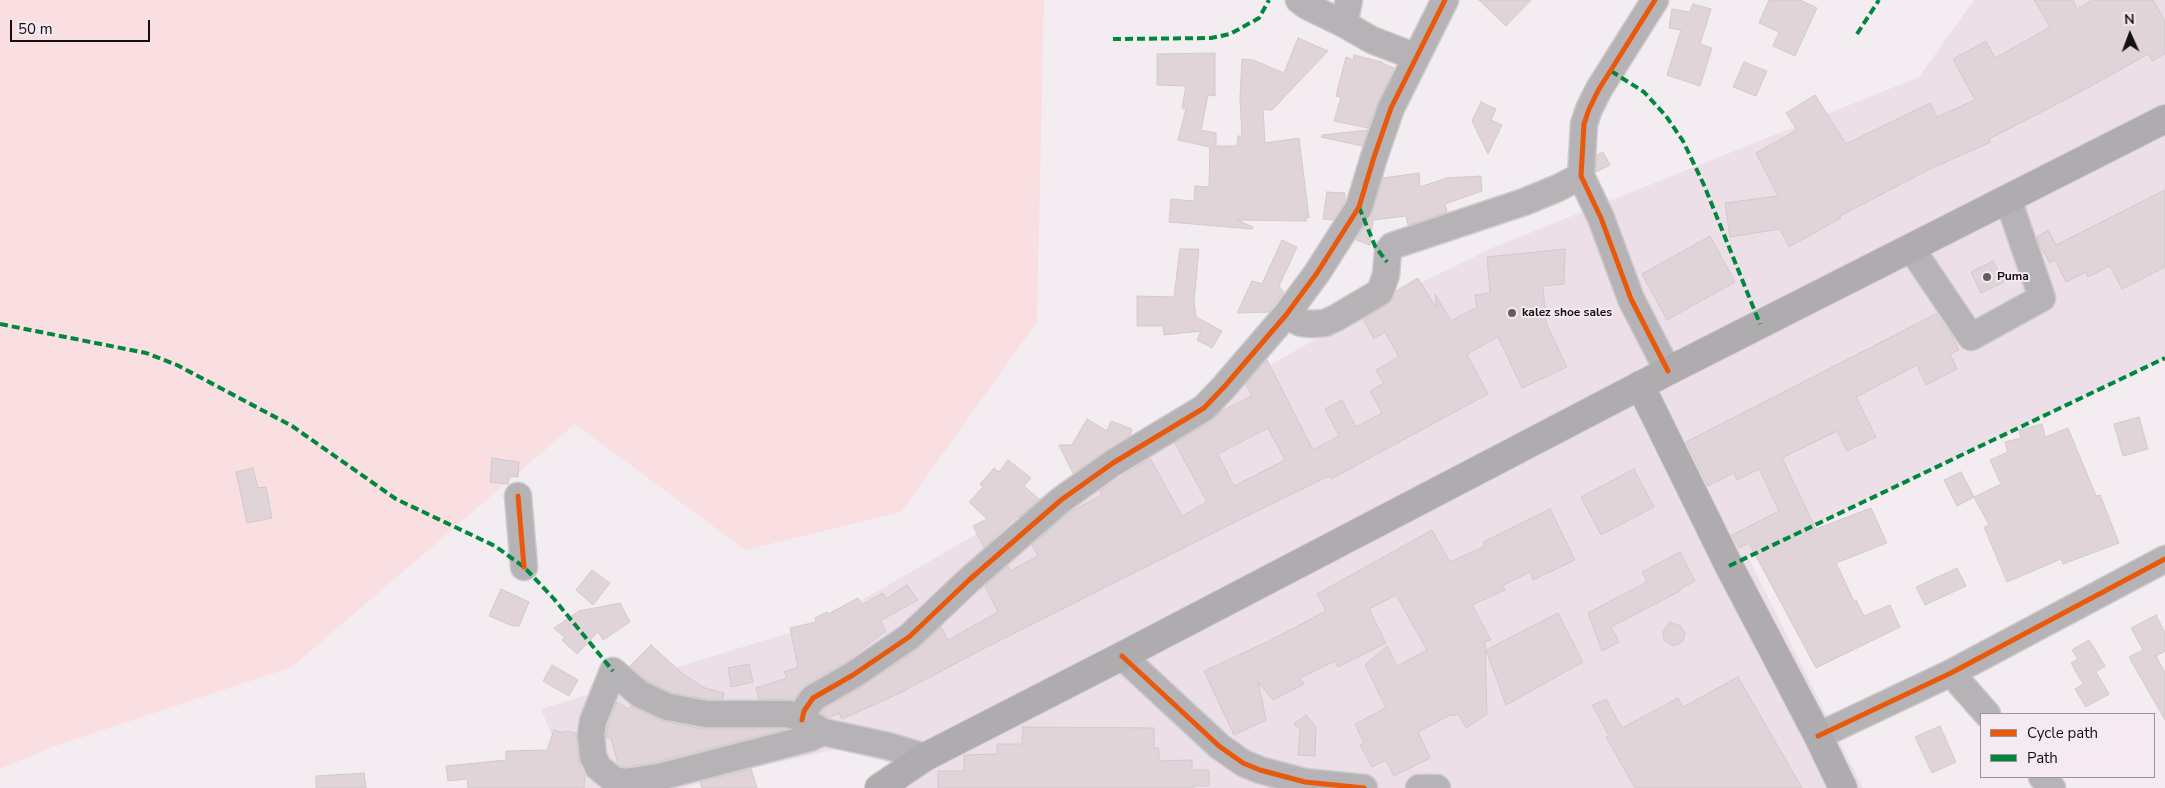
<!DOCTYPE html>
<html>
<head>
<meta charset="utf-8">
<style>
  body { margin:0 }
  #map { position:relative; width:2165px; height:788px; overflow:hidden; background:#f3edf1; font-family:"Nunito Sans",sans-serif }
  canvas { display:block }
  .legend { position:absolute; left:1980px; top:713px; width:175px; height:65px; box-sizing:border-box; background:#f6eaf2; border:1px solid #9c9398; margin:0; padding:6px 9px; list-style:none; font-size:15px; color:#141012 }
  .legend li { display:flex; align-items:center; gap:10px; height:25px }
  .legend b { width:25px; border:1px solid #9c9398 }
  .north { position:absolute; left:2105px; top:10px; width:50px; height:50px; -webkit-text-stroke:4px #f6eaf2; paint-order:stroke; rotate:358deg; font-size:14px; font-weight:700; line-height:20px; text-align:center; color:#141012 }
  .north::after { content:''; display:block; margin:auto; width:18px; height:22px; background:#141012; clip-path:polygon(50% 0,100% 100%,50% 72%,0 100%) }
  .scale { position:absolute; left:10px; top:20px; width:140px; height:22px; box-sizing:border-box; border:2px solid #141012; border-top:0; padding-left:6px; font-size:15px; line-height:18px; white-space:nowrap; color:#141012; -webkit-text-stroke:4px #f6eaf2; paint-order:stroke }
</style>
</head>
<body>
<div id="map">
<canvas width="2165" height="788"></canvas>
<ul class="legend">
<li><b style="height:6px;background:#e8590c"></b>Cycle path</li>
<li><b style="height:6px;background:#00873e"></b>Path</li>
</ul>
<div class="north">N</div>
<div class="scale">50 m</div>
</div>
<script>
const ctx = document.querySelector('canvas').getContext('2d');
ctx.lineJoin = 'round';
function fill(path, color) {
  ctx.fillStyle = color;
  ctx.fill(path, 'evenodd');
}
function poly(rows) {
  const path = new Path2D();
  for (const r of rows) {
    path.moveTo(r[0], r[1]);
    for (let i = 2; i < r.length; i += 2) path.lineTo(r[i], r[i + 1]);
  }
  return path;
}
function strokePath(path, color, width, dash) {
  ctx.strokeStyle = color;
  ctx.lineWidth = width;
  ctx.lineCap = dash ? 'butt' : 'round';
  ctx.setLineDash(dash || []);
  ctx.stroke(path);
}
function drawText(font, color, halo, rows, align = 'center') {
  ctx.font = font + ' "Nunito Sans",sans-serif';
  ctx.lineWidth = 4;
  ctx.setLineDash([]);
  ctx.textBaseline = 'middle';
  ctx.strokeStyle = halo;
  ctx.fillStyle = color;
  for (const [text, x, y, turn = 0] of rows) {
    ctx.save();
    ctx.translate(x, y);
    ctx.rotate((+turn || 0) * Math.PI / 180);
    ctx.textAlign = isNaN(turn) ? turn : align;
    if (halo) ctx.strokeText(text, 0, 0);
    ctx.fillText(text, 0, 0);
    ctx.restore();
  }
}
const built = poly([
  [1974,0,2165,0,2165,358,1748,557,1863,788,893,788,912,769,837,749,729,774,685,788,573,788,541,709,824,622,1373,306,1492,248,1919,77]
]);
const green = poly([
  [0,0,1044,0,1037,322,901,512,745,550,575,424,292,667,52,747,0,769]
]);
const building = poly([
  [1479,0,1531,0,1506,26,1479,0],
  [1769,0,1800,0,1817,8,1795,56,1773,46,1779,32,1759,23,1769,0],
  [2034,0,2073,0,2077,9,2092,0,2153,0,2165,21,2165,54,2152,61,2148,54,2084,90,1989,139,1991,142,1930,169,1840,216,1841,218,1789,247,1780,229,1730,237,1725,203,1778,196,1756,153,1797,130,1786,113,1815,95,1846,144,1930,103,1937,117,1975,100,1953,59,1986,41,1995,58,2050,27,2034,0],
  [1693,4,1711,9,1700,44,1712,48,1700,86,1667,75,1681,30,1669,28,1672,9,1690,12,1693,4],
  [1298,38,1328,51,1272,110,1263,109,1265,143,1299,138,1309,218,1306,217,1306,221,1237,220,1253,227,1252,229,1169,222,1171,199,1194,201,1195,186,1209,187,1210,147,1178,140,1186,109,1182,108,1186,86,1157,85,1157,54,1215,53,1215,96,1208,95,1201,130,1216,133,1216,146,1237,146,1238,136,1242,136,1240,98,1242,59,1253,60,1284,73,1298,38],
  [1354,55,1382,62,1382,63,1394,68,1378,101,1368,128,1334,121,1341,97,1336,96,1346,57,1353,60,1354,55],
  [1744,62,1767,71,1756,96,1733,87,1744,62],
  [1481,102,1496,109,1491,120,1502,125,1488,154,1472,121,1481,102],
  [1368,130,1362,146,1321,137,1322,135,1368,130],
  [1603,152,1610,165,1596,172,1597,155,1603,152],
  [1419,173,1420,187,1447,178,1481,176,1482,191,1445,204,1447,212,1408,225,1406,216,1373,220,1370,245,1356,240,1373,212,1383,178,1419,173],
  [2165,190,2165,267,2122,289,2110,266,2088,277,2086,272,2066,282,2055,260,2050,263,2040,246,2037,237,2048,230,2056,245,2165,190],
  [1327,192,1345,193,1345,201,1333,220,1323,219,1327,192],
  [1710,236,1735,282,1667,320,1642,274,1710,236],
  [1282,240,1297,247,1279,286,1284,292,1269,312,1237,313,1252,281,1262,284,1282,240],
  [1180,249,1199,249,1194,301,1196,317,1222,331,1212,348,1197,340,1201,331,1164,335,1163,326,1137,326,1137,296,1174,297,1180,249],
  [1565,249,1564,284,1543,286,1546,323,1567,367,1522,388,1498,337,1467,354,1488,394,1331,479,1329,476,1249,515,977,652,898,694,842,719,839,713,828,718,821,713,823,709,861,687,918,649,941,627,948,640,998,612,985,586,1008,566,1010,571,1038,556,1032,545,1070,512,1102,495,1100,491,1150,458,1182,516,1207,502,1175,443,1212,421,1222,411,1252,396,1246,384,1267,360,1313,450,1339,436,1325,409,1342,400,1356,427,1382,413,1370,391,1384,383,1376,370,1399,357,1385,332,1374,339,1363,319,1388,304,1396,291,1418,278,1436,308,1435,294,1451,321,1477,307,1475,295,1490,293,1487,257,1565,249],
  [1268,428,1285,460,1234,486,1218,454,1268,428],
  [1993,261,2004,282,1981,293,1971,272,1993,261],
  [1936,314,1952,336,1959,350,1950,354,1957,369,1926,385,1917,365,1856,397,1876,437,1847,451,1837,431,1782,458,1816,529,1871,508,1887,543,1836,563,1854,601,1856,600,1864,616,1890,605,1900,627,1816,668,1749,543,1739,548,1732,535,1779,511,1759,469,1737,480,1734,473,1708,486,1686,442,1936,314],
  [2139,417,2148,449,2123,456,2114,424,2139,417],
  [1087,419,1107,431,1111,421,1132,429,1130,436,1073,473,1059,445,1072,445,1087,419],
  [2042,424,2045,437,2068,428,2096,496,2100,495,2119,543,2063,564,2061,559,2007,582,1984,527,1989,525,1974,497,2001,484,1990,460,2008,452,2005,442,2021,438,2019,430,2042,424],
  [492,458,519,462,518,477,509,476,508,484,490,482,492,458],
  [1008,460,1031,478,1024,486,1039,499,1018,518,1017,516,984,547,973,526,987,519,969,502,983,487,980,484,994,468,999,472,1008,460],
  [253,468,258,488,266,487,272,518,247,523,236,472,253,468],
  [1634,469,1654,507,1601,535,1581,497,1634,469],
  [1961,472,1974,497,1957,506,1944,480,1961,472],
  [1550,509,1575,560,1533,580,1530,572,1502,586,1505,590,1472,605,1491,640,1485,641,1487,714,1466,728,1458,714,1453,716,1452,714,1418,732,1430,758,1394,776,1386,760,1372,767,1360,745,1364,743,1355,724,1386,708,1365,665,1387,646,1397,666,1427,650,1396,595,1369,609,1386,643,1338,667,1335,661,1300,678,1304,684,1273,700,1258,682,1266,720,1234,735,1204,671,1267,642,1326,611,1317,594,1432,530,1450,562,1485,546,1483,542,1550,509],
  [1680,552,1695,581,1680,589,1680,591,1611,627,1619,642,1602,651,1588,613,1641,585,1647,581,1642,572,1680,552],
  [1957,568,1966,586,1925,605,1916,587,1957,568],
  [592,570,610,583,593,605,576,590,592,570],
  [907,585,918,600,880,621,886,631,845,662,805,685,793,700,759,699,756,688,787,678,784,672,798,667,790,628,816,622,815,618,827,612,828,614,858,598,862,605,883,593,886,599,907,585],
  [501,589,529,602,519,626,513,626,489,616,501,589],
  [620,603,630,622,603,640,598,632,577,654,562,640,565,638,554,628,579,611,620,603],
  [1558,613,1583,662,1506,705,1486,650,1558,613],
  [2156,615,2165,633,2165,651,2156,656,2165,673,2165,720,2129,657,2143,650,2131,628,2156,615],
  [1670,622,1681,626,1685,633,1683,641,1677,645,1670,645,1664,640,1663,632,1670,622],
  [2089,640,2105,666,2096,672,2109,694,2086,707,2075,689,2083,684,2071,663,2078,659,2072,650,2089,640],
  [651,645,683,674,705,688,724,693,723,699,707,699,673,693,648,681,630,666,651,645],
  [749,664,753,682,731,687,728,668,749,664],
  [552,665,578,680,569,696,543,681,552,665],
  [1738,677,1802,788,1635,788,1606,737,1609,736,1592,705,1606,699,1622,728,1678,698,1683,707,1738,677],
  [617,702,628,709,631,706,665,722,703,729,785,729,656,762,625,767,618,764,611,738,606,738,608,725,617,702],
  [1306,715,1316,727,1315,756,1298,755,1300,730,1294,724,1306,715],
  [1940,726,1956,762,1932,773,1915,737,1940,726],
  [1023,727,1154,728,1154,748,1159,748,1159,761,1192,760,1192,770,1209,770,1209,786,1194,786,1194,788,938,788,938,771,964,771,964,755,997,754,997,744,1022,744,1023,727],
  [554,730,565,733,565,731,576,733,578,758,581,770,585,775,584,788,468,788,467,779,448,781,446,766,506,760,506,751,547,750,554,730],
  [751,769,757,788,702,788,700,782,751,769],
  [364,773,366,788,316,788,316,776,364,773]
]);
const minor = poly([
  [1299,0,1307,6,1344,24],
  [1349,0,1344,24,1372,40,1416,57],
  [1655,0,1599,89,1589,109,1584,124,1581,176,1601,218,1631,299,1668,371],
  [1911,248,1971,337,2042,298,2008,199],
  [1286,315,1301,323,1313,324,1325,323,1336,318,1380,292,1386,275,1388,251,1392,246,1524,202,1558,188,1581,176],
  [518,496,524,567],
  [1122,656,1219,746,1243,763,1260,770,1305,782,1364,788],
  [1951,673,1987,714],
  [802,720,804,711,813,698,853,675,909,637,969,580,1061,500,1113,463,1204,408,1224,387,1286,315,1317,273,1359,207,1374,157,1391,108,1445,0],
  [823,732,798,717,788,714,706,714,668,707,640,694,613,671,593,721,591,734,593,756,598,767,614,780,625,782,659,777,741,756,810,738,823,732,888,746,925,757],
  [1818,736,1951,673,2165,559],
  [2042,777,2052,788],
  [1419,788,1437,788]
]);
const major = poly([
  [1640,385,1729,566,1818,736,1843,788],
  [879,788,925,757,1122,656,1668,371,2165,119]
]);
const quiet = poly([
  [1857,34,1879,0],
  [1113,39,1211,38,1230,34,1259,18,1269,0],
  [1611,71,1644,92,1666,116,1683,141,1704,185,1760,324],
  [1359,207,1375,246,1387,262],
  [0,324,146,353,177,365,292,426,396,499,495,546,524,567,554,599,613,671],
  [1729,566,2165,358]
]);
const cycleway = poly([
  [1655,0,1599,89,1589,109,1584,124,1581,176,1601,218,1631,299,1668,371],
  [518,496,524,567],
  [1122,656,1219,746,1243,763,1260,770,1305,782,1364,788],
  [802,720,804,711,813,698,853,675,909,637,969,580,1061,500,1113,463,1204,408,1224,387,1286,315,1317,273,1359,207,1374,157,1391,108,1445,0],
  [1818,736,1951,673,2165,559]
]);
const markers = [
  [1987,277,5,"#625d60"],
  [1512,313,5,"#625d60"]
];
const poiNames = [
  ["Puma",1997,277],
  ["kalez shoe sales",1522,313]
];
fill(built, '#ecdfe8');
fill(green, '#f9dfe1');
fill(building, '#e0d4d9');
strokePath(building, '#d0cacd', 1);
strokePath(minor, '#cecacd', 29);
strokePath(major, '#cecacd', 30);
strokePath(minor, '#b6b3b6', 26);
strokePath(major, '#afacaf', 28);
strokePath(quiet, '#00873e', 4, [8, 4]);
strokePath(cycleway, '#e8590c', 5);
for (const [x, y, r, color] of markers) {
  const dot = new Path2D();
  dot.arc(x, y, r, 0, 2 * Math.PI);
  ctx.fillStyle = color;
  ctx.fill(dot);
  strokePath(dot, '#f6eaf2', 2);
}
drawText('bold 12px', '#141012', '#f6eaf2', poiNames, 'left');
</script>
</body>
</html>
